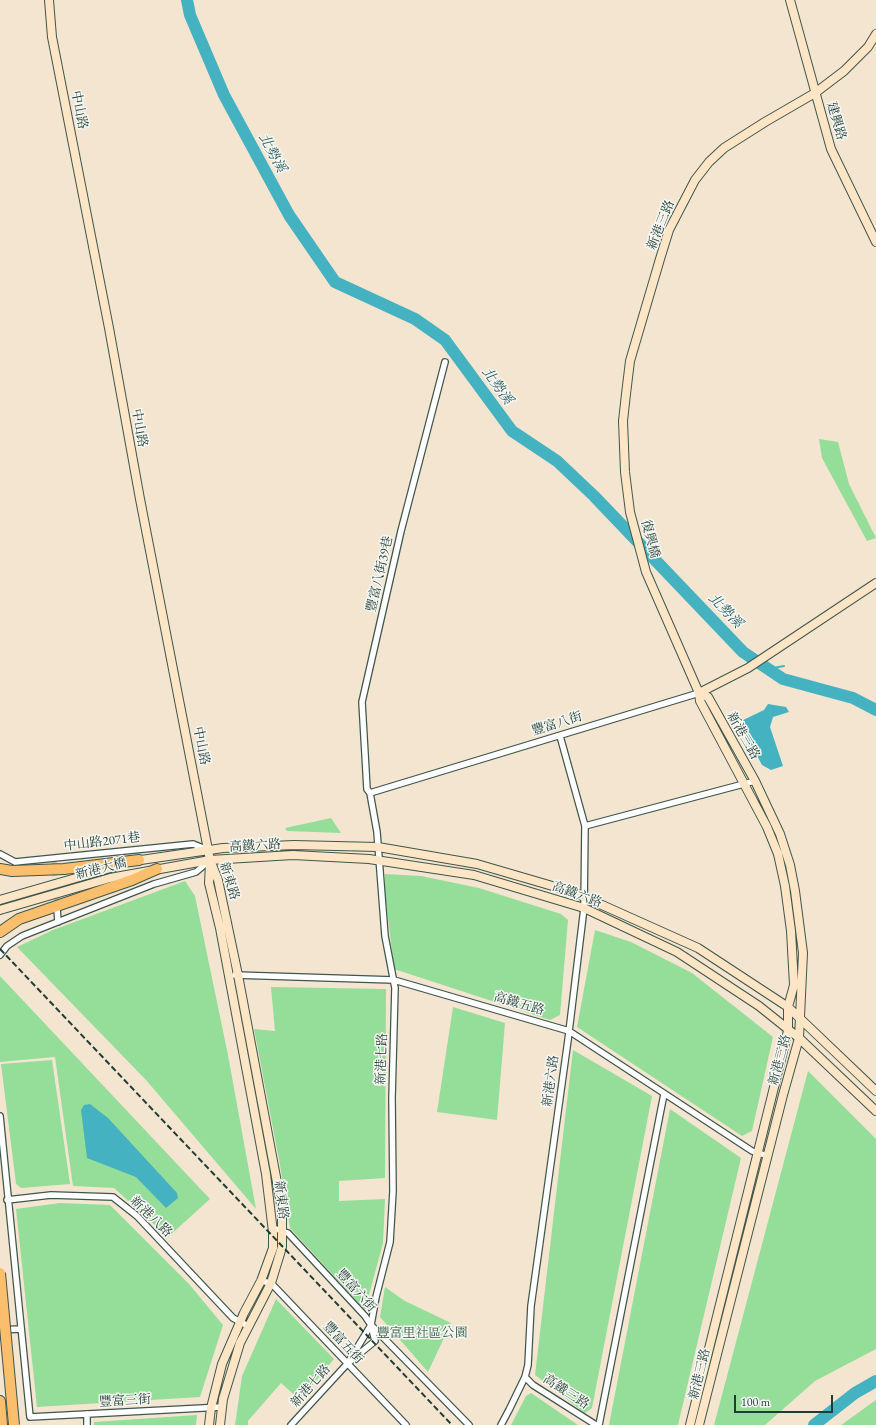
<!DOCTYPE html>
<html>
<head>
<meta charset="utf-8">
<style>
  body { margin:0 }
  #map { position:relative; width:876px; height:1425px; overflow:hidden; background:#f4e5d1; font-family:"EB Garamond",serif }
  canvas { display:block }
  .scale { position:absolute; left:734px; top:1395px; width:99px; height:18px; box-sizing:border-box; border:2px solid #1f3d34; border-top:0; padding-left:5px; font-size:12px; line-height:14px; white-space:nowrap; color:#1f3d34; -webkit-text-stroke:3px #f6f6f2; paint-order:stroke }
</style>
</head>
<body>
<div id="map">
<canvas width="876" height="1425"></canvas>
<div class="scale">100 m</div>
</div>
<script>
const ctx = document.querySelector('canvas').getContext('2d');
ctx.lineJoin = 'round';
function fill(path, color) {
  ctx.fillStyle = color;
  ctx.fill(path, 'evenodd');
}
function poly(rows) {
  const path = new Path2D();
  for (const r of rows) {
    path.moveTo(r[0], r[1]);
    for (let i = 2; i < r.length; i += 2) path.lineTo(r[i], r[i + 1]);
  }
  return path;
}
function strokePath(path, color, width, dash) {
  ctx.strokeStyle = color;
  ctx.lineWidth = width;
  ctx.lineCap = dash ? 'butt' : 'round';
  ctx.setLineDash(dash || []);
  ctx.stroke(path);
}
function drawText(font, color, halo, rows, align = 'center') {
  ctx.font = font + ' "EB Garamond","Noto Serif TC",serif';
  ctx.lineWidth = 3;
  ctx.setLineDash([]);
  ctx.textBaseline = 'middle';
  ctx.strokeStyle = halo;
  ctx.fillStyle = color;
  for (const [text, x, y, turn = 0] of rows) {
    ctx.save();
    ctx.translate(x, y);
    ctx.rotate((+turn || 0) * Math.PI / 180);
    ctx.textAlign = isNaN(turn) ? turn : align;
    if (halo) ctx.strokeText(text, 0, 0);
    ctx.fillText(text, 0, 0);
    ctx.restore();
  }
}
const green = poly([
  [819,439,838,442,849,484,876,538,867,541,822,458],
  [331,818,341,833,287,831,285,828],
  [385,874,421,876,479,888,561,914,568,920,560,1015,550,1020,394,969,385,892],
  [185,881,195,896,228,1055,256,1209,146,1080,17,947,53,930],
  [595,930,631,942,692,973,773,1037,752,1131,742,1136,577,1027],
  [0,976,210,1199,168,1237,114,1188,73,1186,55,1057,0,1062],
  [271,987,386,989,385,1178,339,1181,339,1201,385,1199,383,1243,365,1310,290,1228,280,1165,254,1029,275,1031],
  [453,1007,505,1023,497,1120,437,1112],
  [573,1050,652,1096,592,1408,585,1413,535,1375],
  [52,1060,70,1184,21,1188,16,1184,1,1064],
  [808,1071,876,1139,876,1349,815,1381,765,1425,714,1425],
  [670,1109,741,1158,678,1425,609,1425],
  [60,1203,110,1205,189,1284,223,1325,200,1397,37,1407,16,1209],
  [385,1287,405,1301,451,1323,428,1372,380,1317],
  [276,1299,334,1359,300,1400,281,1383,248,1421,248,1425,235,1425,242,1376],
  [531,1393,578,1425,511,1425,526,1396],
  [876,1400,876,1425,841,1425],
  [197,1415,196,1425,94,1425,94,1422]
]);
const water = poly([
  [768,704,786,707,789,712,773,717,770,727,783,766,771,770,762,765,739,722,764,710],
  [90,1104,108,1118,177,1193,178,1198,166,1208,136,1177,87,1158,81,1110,84,1105]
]);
const stream = poly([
  [768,669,784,666]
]);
const river = poly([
  [187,0,190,15,224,95,289,215,335,282,415,319,445,340,512,431,557,461,594,496,743,652,783,679,853,698,876,710],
  [814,1425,855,1393,876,1381]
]);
const streetTunnel = poly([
  [54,862,57,908]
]);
const street = poly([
  [370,793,699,693],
  [585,826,755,781],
  [0,854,15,862,193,844,208,850],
  [57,908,58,922],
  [0,955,7,946,22,936,154,884,196,872,209,861],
  [235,975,394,980,569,1031,752,1151,768,1156],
  [0,1116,30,1417,222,1407],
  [7,1200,51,1195,113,1197,137,1216,233,1318,248,1326],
  [273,1228,288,1233,365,1316,371,1325,469,1425],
  [261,1281,271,1283,406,1425],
  [0,1330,20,1329],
  [349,1361,371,1325],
  [525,1377,533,1385,596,1425],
  [87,1414,87,1425],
  [291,1425,348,1363,375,1341,371,1325,376,1297,390,1242,393,1191,392,1098,395,988,385,936,377,832,370,793,367,789,362,702,401,531,445,362],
  [501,1425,509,1410,525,1377,528,1365,531,1306,568,1040,584,908,585,826,560,736],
  [599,1425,664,1094]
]);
const secondary = poly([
  [49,0,52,37,109,328,140,499,210,860,218,880,238,975,282,1209,282,1247,271,1283,240,1343,223,1399,220,1425],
  [790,0,831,149,876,242],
  [699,693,708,697,755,781,780,834,790,865,795,891,803,953,799,1038,783,1095,699,1425],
  [699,693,748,668,876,583],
  [134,861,223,848,294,845,378,847,477,864,573,892,698,948,788,1007,876,1091],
  [0,900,114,867],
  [0,910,110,878,210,860,293,855,369,859,474,875,584,908,677,952,759,1006,799,1038,876,1111],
  [209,1425,211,1408,222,1364,244,1313,261,1281,273,1248,273,1232,266,1174,220,928,209,883,210,863],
  [690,1425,788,1031,788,1007,794,985,791,931,785,886,778,854,767,827,700,701,699,693,646,572,630,512,625,472,623,421,626,394,630,361,660,259,669,230,695,180,709,162,724,148,765,122,815,93,844,71,868,47,876,34]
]);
const highway = poly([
  [0,869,12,871,64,869,139,860],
  [0,932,19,919,132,880,157,869],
  [0,1401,2,1425]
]);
const rail = poly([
  [0,949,452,1425]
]);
const highwayBridge = poly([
  [0,1273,14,1425]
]);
const streetNames = [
  ["中山路",79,110,79],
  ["建興路",836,121,74],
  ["新港三路",661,225,-68],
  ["中山路",139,428,80],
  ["復興橋",650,539,75],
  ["豐富八街39巷",380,574,-77],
  ["豐富八街",557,724,-17],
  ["新港三路",743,736,60],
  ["中山路",201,746,79],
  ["中山路2071巷",102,842,-7],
  ["高鐵六路",255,846,-3],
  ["新港大橋",101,869,-14],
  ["新東路",229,881,73],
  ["高鐵六路",577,895,20],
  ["高鐵五路",519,1004,16],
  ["新港七路",382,1059,-88],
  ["新港三路",780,1060,-75],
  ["新港六路",551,1081,-82],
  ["新東路",281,1200,83],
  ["新港八路",151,1217,44],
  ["豐富六街",356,1291,48],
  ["豐富五街",343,1343,47],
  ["新港三路",700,1374,-76],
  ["新港七路",311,1386,-48],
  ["高鐵三路",566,1392,33],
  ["豐富三街",125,1401,-3]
];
const parkNames = [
  ["豐富里社區公園",422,1333]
];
const waterNames = [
  ["北勢溪",272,153,62],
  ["北勢溪",497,386,54],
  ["北勢溪",725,611,46]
];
fill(green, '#95de99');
fill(water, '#45b2c1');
strokePath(stream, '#45b2c1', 2);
strokePath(river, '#45b2c1', 12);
strokePath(streetTunnel, '#c9c3b2', 5.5, [5.5, 3]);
strokePath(street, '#3f564c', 8);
strokePath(secondary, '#3f564c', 10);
strokePath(highway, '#3f564c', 12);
strokePath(street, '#fff', 5.5);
strokePath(secondary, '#fde5c5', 8);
strokePath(highway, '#fabe6d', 10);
strokePath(rail, '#1f3d34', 2, [6, 3]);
strokePath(highwayBridge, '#3f564c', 12, []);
strokePath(highwayBridge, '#fabe6d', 10);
drawText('13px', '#1f3d34', '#f6f6f2', streetNames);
drawText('13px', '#375d48', '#f6f6f2', parkNames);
drawText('italic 14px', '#2a605e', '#f6f6f2', waterNames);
</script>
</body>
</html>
